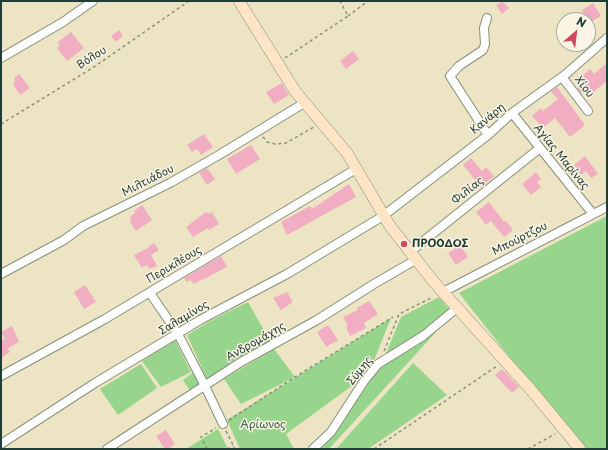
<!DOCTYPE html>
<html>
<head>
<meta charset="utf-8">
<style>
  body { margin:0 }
  #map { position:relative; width:608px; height:450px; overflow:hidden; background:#ece4c3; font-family:"Playpen Sans",sans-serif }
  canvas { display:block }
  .frame { position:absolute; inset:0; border:2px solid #1f3d34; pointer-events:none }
  .north { position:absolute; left:556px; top:12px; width:40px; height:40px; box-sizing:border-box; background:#fcf5e5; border:1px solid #a4ab9e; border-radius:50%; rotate:28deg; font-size:11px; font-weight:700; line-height:16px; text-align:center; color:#1f3d34 }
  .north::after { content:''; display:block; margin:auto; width:14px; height:18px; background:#d1495b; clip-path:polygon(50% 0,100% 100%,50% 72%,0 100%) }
</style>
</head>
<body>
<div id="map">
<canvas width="608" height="450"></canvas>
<div class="frame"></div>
<div class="north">N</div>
</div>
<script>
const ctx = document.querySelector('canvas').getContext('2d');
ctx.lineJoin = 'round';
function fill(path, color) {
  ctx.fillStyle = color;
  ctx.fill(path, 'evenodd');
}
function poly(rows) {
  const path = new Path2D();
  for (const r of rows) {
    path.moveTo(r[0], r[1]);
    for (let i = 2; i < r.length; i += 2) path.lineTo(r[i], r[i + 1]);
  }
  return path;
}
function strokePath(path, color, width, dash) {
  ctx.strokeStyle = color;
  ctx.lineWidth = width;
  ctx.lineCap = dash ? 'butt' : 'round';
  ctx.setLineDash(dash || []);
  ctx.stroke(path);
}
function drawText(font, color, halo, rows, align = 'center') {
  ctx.font = font + ' "Playpen Sans",sans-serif';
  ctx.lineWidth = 3;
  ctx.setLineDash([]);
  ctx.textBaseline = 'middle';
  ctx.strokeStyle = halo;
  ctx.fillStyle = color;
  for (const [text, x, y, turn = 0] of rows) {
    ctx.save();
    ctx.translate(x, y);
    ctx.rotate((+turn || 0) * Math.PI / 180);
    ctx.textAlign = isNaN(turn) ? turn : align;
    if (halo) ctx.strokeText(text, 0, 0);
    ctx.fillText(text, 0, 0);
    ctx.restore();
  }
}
const green = poly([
  [607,216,607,449,582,449,459,293],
  [439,297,450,310,418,336,385,356,401,317],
  [248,302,270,341,207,379,187,335,212,320],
  [391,318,373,363,353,385,286,434,294,449,240,449,227,420],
  [437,331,329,449,321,449,335,434,380,366],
  [175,340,191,372,161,387,142,361],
  [274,349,295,377,241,404,224,379],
  [413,363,447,395,368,449,336,449],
  [141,364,157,388,118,415,100,389],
  [194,372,201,385,190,391,183,380],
  [218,429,228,449,186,449]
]);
const building = poly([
  [502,1,509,8,502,14,496,5],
  [593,3,601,16,589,23,582,10],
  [119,30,123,36,116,42,111,36],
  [71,32,84,48,67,61,57,48,60,45,58,42],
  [353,51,359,59,346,69,340,61],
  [607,63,607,81,588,96,585,91,581,93,577,88,581,85,577,80,590,69,594,74],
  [19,74,30,88,20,95,13,84,15,82,14,78],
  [282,83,289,95,274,104,266,92],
  [557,87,585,125,570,137,555,118,543,128,532,116,541,108,543,111,558,99,551,92],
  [204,134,213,147,201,155,197,149,192,152,187,145],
  [251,145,260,159,236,174,227,159],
  [585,156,598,174,591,178,586,171,581,175,574,165],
  [471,158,482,171,486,167,494,176,481,187,463,165],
  [207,168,215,179,207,185,199,173],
  [536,172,541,179,537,182,541,187,531,195,522,184],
  [349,184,356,197,287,235,281,222,310,206,312,209],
  [489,202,504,222,506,221,513,230,504,237,491,221,486,225,476,212],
  [142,205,152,220,136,231,130,222,131,221,130,217,135,213,134,211],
  [206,212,208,214,212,212,219,224,209,230,208,228,193,237,186,227],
  [154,243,159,250,151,255,157,266,149,269,147,265,142,268,134,255,148,248,148,247],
  [460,245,468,257,456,265,448,253],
  [221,256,227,267,194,284,190,280,187,282,184,278],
  [85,285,96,302,84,309,74,292],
  [287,292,293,302,281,310,273,298],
  [369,301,378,314,364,323,366,328,350,336,346,327,348,326,343,317,358,310,357,308],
  [328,325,338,340,326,347,317,332],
  [12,326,19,342,8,348,10,352,1,358,1,336,3,340,5,339,1,332],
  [502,369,519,387,512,393,495,375],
  [166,430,175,444,168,449,165,449,156,436]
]);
const path = poly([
  [348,16,368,1],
  [285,58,348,16,340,1],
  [1,124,94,67,189,1],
  [263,137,267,142,275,144,286,143,314,127],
  [384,351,399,314,433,297],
  [229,420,295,377,393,317],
  [226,431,235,449],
  [207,449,201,437,216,428],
  [227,449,233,446],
  [374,449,497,366],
  [528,449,555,434]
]);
const street = poly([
  [487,18,484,28,485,44,483,50,459,66,450,76,488,135],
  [1,58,63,22,93,1],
  [562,77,588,111],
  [512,113,593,214],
  [411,251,540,148],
  [1,274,64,240,83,226,170,183,219,155,304,103],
  [443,292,607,207],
  [150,293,178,334,205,386,223,424],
  [1,376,105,319,356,169],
  [1,444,95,383,200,320,287,274,383,216,488,135,512,113,566,74,607,38],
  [107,449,241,362,317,320,374,284,417,259],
  [313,449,331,432,364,381,378,364,423,336,457,308]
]);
const secondary = poly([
  [239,1,295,91,347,153,390,226,433,281,532,391,580,449]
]);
const markers = [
  [404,244,4,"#d1495b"]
];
const streetNames = [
  ["Βόλου",92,58,-33],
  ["Χίου",584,87,52],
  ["Κανάρη",488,119,-40],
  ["Αγίας Μαρίνας",561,157,51],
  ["Μιλτιάδου",148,181,-27],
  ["Φιλίας",468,191,-39],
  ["Μπούρτζου",520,239,-27],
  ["Περικλέους",174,265,-31],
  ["Σαλαμίνος",184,318,-31],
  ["Ανδρομάχης",256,342,-30],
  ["Σύμης",360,371,-51]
];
const poiNames = [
  ["ΠΡΟΟΔΟΣ",412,244]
];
const parkNames = [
  ["Αρίωνος",263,425]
];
fill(green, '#96d58b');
fill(building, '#f1aec2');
strokePath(street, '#86907c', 10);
strokePath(secondary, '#86907c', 12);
strokePath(path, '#86907c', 1.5, [3, 3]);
strokePath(street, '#fff', 8);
strokePath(secondary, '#ffe4c6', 11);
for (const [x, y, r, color] of markers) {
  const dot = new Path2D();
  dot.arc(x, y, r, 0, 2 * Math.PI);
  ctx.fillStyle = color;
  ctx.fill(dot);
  strokePath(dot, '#fcf5e5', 1.5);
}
drawText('11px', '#1f3d34', '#fcf5e5', streetNames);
drawText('bold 11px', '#1f3d34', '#fcf5e5', poiNames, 'left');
drawText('11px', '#375b45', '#fcf5e5', parkNames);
</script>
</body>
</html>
